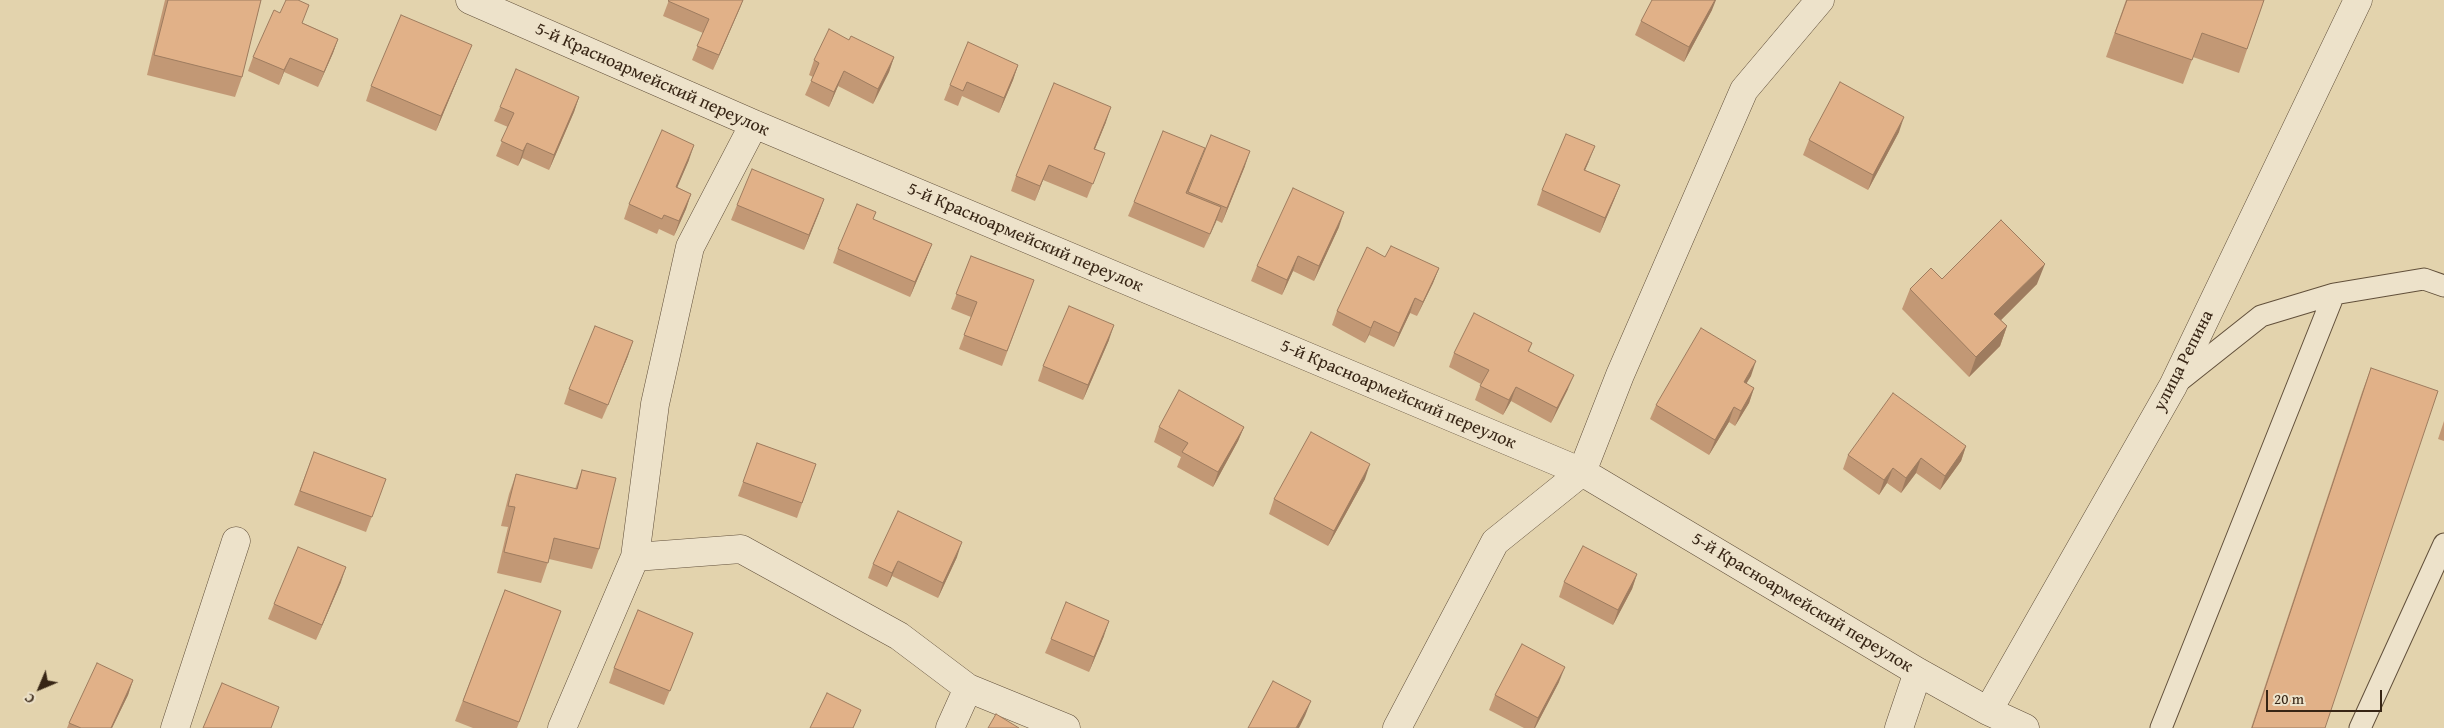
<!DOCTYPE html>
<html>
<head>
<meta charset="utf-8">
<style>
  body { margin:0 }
  #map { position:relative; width:2444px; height:728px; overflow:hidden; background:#e3d3ad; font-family:"Gentium Book Plus",serif }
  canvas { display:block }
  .north { position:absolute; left:15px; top:663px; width:50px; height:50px; -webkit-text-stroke:4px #ede2ca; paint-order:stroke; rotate:225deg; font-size:14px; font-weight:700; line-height:20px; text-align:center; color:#372515 }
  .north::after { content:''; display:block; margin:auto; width:18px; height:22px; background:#372515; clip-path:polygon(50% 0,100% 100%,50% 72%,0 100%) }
  .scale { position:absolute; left:2266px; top:690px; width:116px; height:22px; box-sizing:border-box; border:2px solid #372515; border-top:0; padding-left:6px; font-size:15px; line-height:18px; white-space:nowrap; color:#372515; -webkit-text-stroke:4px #ede2ca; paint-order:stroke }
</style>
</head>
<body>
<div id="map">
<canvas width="2444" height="728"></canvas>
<div class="north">С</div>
<div class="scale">20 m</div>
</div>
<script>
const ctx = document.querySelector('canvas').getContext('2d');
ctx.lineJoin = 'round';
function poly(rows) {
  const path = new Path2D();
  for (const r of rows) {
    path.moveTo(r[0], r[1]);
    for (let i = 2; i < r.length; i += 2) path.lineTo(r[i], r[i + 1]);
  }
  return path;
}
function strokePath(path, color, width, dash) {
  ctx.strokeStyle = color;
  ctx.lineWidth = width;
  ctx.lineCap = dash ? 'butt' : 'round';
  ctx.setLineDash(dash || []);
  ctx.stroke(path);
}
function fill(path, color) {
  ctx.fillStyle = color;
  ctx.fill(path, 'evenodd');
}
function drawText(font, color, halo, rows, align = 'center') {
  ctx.font = font + ' "Gentium Book Plus",serif';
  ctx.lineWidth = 4;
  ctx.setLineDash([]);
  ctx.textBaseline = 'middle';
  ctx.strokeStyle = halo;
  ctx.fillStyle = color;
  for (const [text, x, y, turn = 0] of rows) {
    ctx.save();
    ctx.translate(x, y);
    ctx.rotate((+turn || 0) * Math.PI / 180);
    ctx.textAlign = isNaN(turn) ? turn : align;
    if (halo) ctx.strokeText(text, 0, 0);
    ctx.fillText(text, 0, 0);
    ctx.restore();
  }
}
const service = poly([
  [2174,385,2261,316,2334,294],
  [2161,728,2334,294,2424,279,2444,286],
  [2360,728,2444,544]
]);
const minor = poly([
  [470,0,754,124,1582,472,1918,672,1988,711,2025,728],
  [635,557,741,549,899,636,968,688,1066,728],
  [1988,711,2173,386,2358,0],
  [175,728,236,541],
  [562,728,635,557,655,404,690,247,754,124],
  [950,728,968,688],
  [1397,728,1495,542,1582,472,1620,375,1744,90,1820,0],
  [1899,728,1918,672]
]);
const wall = poly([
  [165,0,261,0,242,77,235,97,147,75],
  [669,0,743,0,713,70,692,60,703,33,663,16],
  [2126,0,2264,0,2239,73,2193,57,2183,84,2106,57],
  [1712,10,1684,62,1635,35,1641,21],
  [303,23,338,39,333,53,318,87,284,72,279,85,248,71,253,57],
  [849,40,894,57,889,72,873,104,838,86,829,107,805,95,813,77,809,75,814,60],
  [466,59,436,131,366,101,371,86],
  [1018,65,1013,80,999,113,962,96,958,106,944,100,950,85],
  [579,97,574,112,549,170,522,158,518,166,496,156,508,127,494,121,500,107],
  [1106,122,1095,149,1105,153,1087,198,1043,180,1035,201,1011,191,1016,176],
  [1899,132,1868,190,1803,155,1809,140],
  [1211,135,1245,166,1222,223,1216,220,1204,248,1128,216,1134,202,1205,148,1187,193],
  [689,160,677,187,691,194,686,209,674,236,659,229,657,234,624,219,629,204],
  [1589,161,1585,170,1620,185,1614,200,1600,233,1537,205,1542,190],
  [824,199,804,250,731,220,737,205],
  [876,212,873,219,932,244,926,259,910,297,833,263,838,249],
  [1339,227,1314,281,1293,271,1282,295,1251,281,1257,266],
  [971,256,1034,280,1002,366,959,349,971,317,951,309],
  [1385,257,1439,268,1433,283,1417,316,1410,313,1394,347,1369,335,1365,343,1332,325,1337,311],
  [1942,279,2037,284,2001,320,2007,326,2000,346,1969,377,1902,309,1910,289],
  [1109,340,1083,400,1038,381,1043,366],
  [1532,343,1529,351,1568,389,1551,423,1511,401,1503,415,1475,400,1481,384,1449,367,1454,353],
  [628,356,602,419,564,404,569,389],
  [2371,368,2325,728,2251,728,2362,392],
  [1751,376,1746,384,1754,388,1749,403,1735,426,1729,422,1709,455,1650,419,1656,405],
  [2444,421,2444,441,2438,439],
  [1159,427,1244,427,1238,441,1213,487,1177,467,1181,457,1154,442],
  [757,443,816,464,797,518,738,496],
  [1966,446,1961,461,1940,490,1916,473,1901,493,1887,483,1879,495,1843,469,1848,455],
  [314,452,386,479,366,532,294,505],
  [582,470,599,549,592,569,549,559,541,583,497,573,508,527,501,526,509,494,516,474,575,489],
  [1365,479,1328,546,1269,514,1274,499],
  [957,557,938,598,892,576,887,587,868,578,873,564],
  [1637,574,1632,589,1613,625,1559,597,1564,582],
  [341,582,316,640,268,619,274,604],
  [505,590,561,611,517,728,473,728,455,721],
  [1104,636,1089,672,1045,653,1051,639],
  [687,648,664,705,609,683,614,668],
  [133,680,128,695,112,728,67,728,69,723],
  [1559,682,1535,728,1524,728,1489,710,1495,695]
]);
const shadedWall = poly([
  [743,0,740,8,713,70,719,55],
  [1715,0,1716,0,1712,10,1684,62,1689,47],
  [338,39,333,53,318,87,324,72],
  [472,45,466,59,436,131,441,116],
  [894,57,889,72,873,104,878,89],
  [290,58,284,72,279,85,284,70],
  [1018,65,1013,80,999,113,1004,98],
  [844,71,838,86,829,107,834,92],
  [579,97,574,112,549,170,554,155],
  [1111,107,1106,122,1089,163,1094,149],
  [1904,117,1899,132,1868,190,1873,175],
  [527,143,522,158,518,166,523,151],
  [694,145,689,160,671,202,676,187],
  [1595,146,1589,161,1579,184,1584,170],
  [1205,148,1199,163,1181,207,1186,193],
  [1250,151,1245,166,1222,223,1227,208],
  [1049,165,1043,180,1035,201,1040,186],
  [1620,185,1614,200,1600,233,1605,218],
  [691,194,686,209,674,236,679,221],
  [824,199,819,213,804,250,809,235],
  [1221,207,1216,222,1204,248,1210,234],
  [1344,212,1339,227,1314,281,1319,266],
  [932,244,926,259,910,297,915,282],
  [1298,256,1293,271,1282,295,1287,280],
  [2045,264,2037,284,1987,334,1994,314],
  [1439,268,1433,283,1417,316,1423,302],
  [1415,298,1410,313,1394,347,1399,333],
  [1374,321,1369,335,1365,343,1371,328],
  [1114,325,1109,340,1083,400,1088,385],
  [2007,326,2000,346,1969,377,1976,357],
  [633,341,628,356,602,419,608,405],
  [1756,361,1751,376,1738,397,1744,382],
  [1574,375,1568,389,1551,423,1557,408],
  [1516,387,1511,401,1503,415,1509,400],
  [1754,388,1749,403,1735,426,1741,411],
  [1734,407,1729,422,1709,455,1715,440],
  [1244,427,1238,441,1213,487,1218,472],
  [1966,446,1961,461,1940,490,1945,476],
  [1921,458,1916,473,1901,493,1906,478],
  [1370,464,1365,479,1328,546,1334,531],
  [1893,468,1887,483,1879,495,1884,480],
  [962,542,957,557,938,598,943,583],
  [898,561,892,576,887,587,892,573],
  [346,567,341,582,316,640,322,625],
  [1637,574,1632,589,1613,625,1618,610],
  [1109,621,1104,636,1089,672,1094,657],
  [1565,667,1559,682,1535,728,1534,728,1538,718],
  [133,680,128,695,112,728,111,728],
  [1311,701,1305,716,1299,728,1296,728]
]);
const building = poly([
  [168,0,261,0,242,77,154,55,168,0],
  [286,0,298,0,309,5,302,23,338,39,324,72,290,58,284,70,253,57,274,10,280,13,286,0],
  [669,0,743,0,719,55,697,46,709,19,668,1,669,0],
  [1652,0,1715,0,1689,47,1641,21,1652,0],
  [2127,0,2264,0,2247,49,2202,33,2192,60,2115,33,2127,0],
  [401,15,472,45,441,116,371,86,401,15],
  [829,29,849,40,851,36,894,57,878,89,844,71,834,92,811,81,819,63,814,60,829,29],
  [968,42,1018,65,1004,98,967,82,963,91,950,85,968,42],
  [516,69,579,97,554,155,527,143,523,151,501,141,514,113,500,107,516,69],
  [1840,82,1904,117,1873,175,1809,140,1840,82],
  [1054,83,1111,107,1094,149,1105,153,1093,184,1049,165,1040,186,1016,176,1054,83],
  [662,130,694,145,676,187,691,194,679,221,664,215,662,219,629,204,662,130],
  [1163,131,1205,148,1186,193,1221,207,1210,234,1134,202,1163,131],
  [1566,134,1595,146,1584,170,1620,185,1605,218,1542,190,1566,134],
  [1211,135,1250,151,1227,208,1188,192,1211,135],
  [752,169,824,199,809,235,737,205,752,169],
  [1293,188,1344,212,1319,266,1298,256,1287,280,1257,266,1293,188],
  [857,204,876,212,873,219,932,244,915,282,838,249,857,204],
  [2001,220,2045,264,1994,314,2007,326,1976,357,1910,289,1931,268,1942,279,2001,220],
  [1391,246,1439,268,1423,302,1415,298,1399,333,1374,321,1371,328,1337,311,1367,247,1385,257,1391,246],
  [971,256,1034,280,1007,351,964,335,977,302,956,294,971,256],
  [1069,306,1114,325,1088,385,1043,366,1069,306],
  [1474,313,1532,343,1528,351,1574,375,1557,408,1516,387,1509,400,1480,386,1489,370,1454,353,1474,313],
  [595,326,633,341,608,405,569,389,595,326],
  [1701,328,1756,361,1744,382,1754,388,1741,411,1734,407,1715,440,1656,405,1701,328],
  [2371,368,2438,391,2325,728,2252,728,2371,368],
  [1179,390,1244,427,1218,472,1182,452,1188,443,1159,427,1179,390],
  [1893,393,1966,446,1945,476,1921,458,1906,478,1893,468,1884,480,1848,455,1893,393],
  [1311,432,1370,464,1334,531,1274,499,1311,432],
  [757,443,816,464,802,503,743,482,757,443],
  [314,452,386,479,372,517,300,491,314,452],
  [582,470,616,478,599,549,554,538,548,563,504,552,515,507,508,506,516,474,577,489,582,470],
  [898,511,962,542,943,583,898,561,892,573,873,564,898,511],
  [1583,546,1637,574,1618,610,1564,582,1583,546],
  [298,547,346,567,322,625,274,604,298,547],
  [505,590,561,611,519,722,463,701,505,590],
  [1066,602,1109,621,1094,657,1051,639,1066,602],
  [638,610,693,633,670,691,614,668,638,610],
  [1522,644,1565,667,1538,718,1495,695,1522,644],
  [97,663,133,680,111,728,81,728,69,723,97,663],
  [1273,681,1311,701,1296,728,1248,728,1273,681],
  [222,683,279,707,271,728,203,728,222,683],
  [827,693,861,710,853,728,810,728,827,693],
  [996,714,1019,728,988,728,996,714]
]);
const streetNames = [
  ["5-й Красноармейский переулок",652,80,24],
  ["5-й Красноармейский переулок",1025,238,23],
  ["улица Репина",2184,361,-63],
  ["5-й Красноармейский переулок",1398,395,23],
  ["5-й Красноармейский переулок",1802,603,31]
];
strokePath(service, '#62503b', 23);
strokePath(minor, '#62503b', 29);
strokePath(service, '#ede2ca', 21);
strokePath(minor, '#ede2ca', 28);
fill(wall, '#c29875');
fill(shadedWall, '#9e7c5f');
fill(building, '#e1b188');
strokePath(building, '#9e7c5f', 1);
drawText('18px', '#372515', '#ede2ca', streetNames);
</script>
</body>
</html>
